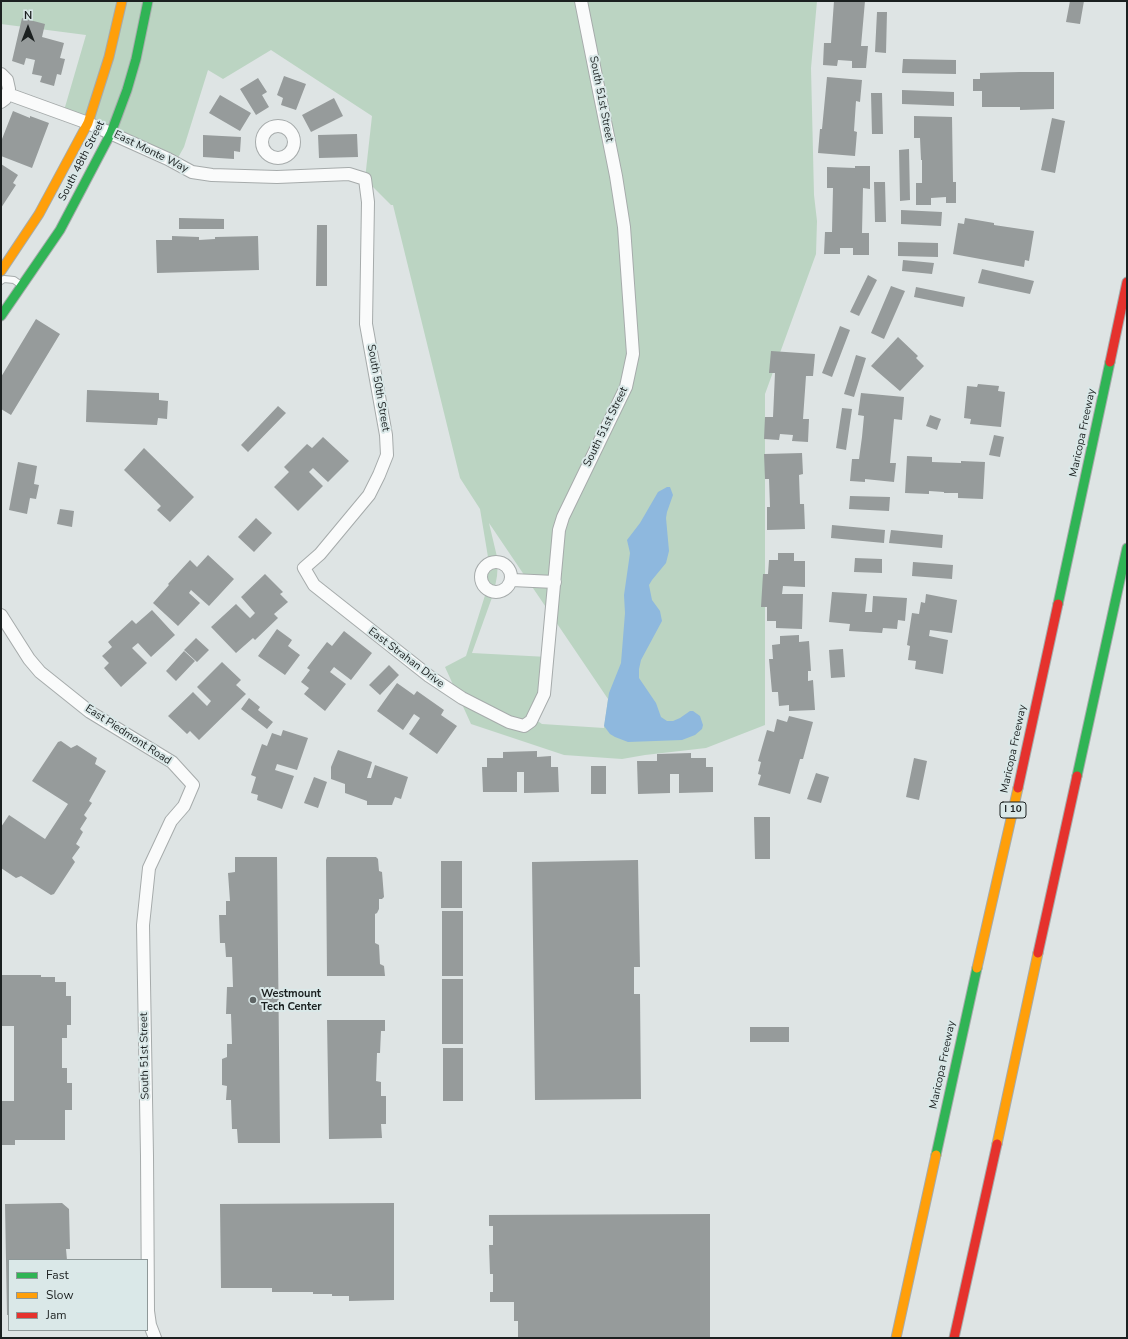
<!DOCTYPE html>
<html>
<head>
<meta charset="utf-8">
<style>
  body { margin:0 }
  #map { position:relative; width:1128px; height:1339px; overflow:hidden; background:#dee4e4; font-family:"Nunito Sans",sans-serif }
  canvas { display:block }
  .frame { position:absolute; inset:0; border:2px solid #1b2020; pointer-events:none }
  .legend { position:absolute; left:8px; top:1259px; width:140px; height:72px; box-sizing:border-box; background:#dae8e8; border:1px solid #8e9898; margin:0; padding:5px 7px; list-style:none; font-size:12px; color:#1b2020 }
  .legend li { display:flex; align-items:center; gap:8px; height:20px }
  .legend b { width:20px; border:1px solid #8e9898 }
  .north { position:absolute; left:8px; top:8px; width:40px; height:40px; -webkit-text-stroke:3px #dae8e8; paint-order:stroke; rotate:0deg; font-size:11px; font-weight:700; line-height:16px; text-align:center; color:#1b2020 }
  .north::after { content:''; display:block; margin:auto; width:14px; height:18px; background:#1b2020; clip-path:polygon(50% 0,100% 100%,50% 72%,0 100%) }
</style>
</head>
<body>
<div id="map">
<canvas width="1128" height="1339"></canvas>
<div class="frame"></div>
<ul class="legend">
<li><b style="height:5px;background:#30b455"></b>Fast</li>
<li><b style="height:5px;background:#ff9f0a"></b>Slow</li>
<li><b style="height:5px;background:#e5322d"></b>Jam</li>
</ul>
<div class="north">N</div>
</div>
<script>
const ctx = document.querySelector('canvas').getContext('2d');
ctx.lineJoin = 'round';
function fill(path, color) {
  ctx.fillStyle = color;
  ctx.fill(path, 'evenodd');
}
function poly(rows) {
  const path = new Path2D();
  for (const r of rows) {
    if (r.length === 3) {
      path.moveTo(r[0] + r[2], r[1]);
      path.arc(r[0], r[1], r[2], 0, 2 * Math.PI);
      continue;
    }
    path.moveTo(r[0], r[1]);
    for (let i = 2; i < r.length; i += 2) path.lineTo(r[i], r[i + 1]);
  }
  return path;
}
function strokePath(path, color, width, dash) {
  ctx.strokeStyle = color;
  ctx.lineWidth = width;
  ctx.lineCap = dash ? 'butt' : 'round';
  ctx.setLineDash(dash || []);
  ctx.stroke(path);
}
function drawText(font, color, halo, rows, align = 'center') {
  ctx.font = font + ' "Nunito Sans",sans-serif';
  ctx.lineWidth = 4;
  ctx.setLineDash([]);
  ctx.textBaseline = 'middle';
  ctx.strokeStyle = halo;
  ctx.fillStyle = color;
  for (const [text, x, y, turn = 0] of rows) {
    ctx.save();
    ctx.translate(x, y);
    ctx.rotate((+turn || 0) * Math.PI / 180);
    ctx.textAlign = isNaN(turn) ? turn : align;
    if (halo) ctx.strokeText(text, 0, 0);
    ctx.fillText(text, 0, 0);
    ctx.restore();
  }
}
const green = poly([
  [1,1,817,1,811,68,814,195,817,221,816,254,765,394,765,725,706,748,645,755,622,759,564,755,471,724,445,667,466,656,487,589,489,563,480,509,460,478,393,205,391,205,365,179,372,116,271,50,223,79,208,70,184,147,175,163,63,114,86,35,1,24],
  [489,523,608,699,604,728,542,724,533,718,548,657,472,653,494,592,497,576,498,561]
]);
const water = poly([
  [667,487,670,487,673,495,667,512,666,518,669,551,666,563,652,580,649,585,652,600,660,611,662,621,641,660,639,669,639,678,656,703,661,717,667,721,673,721,680,718,690,711,693,711,700,716,703,725,702,729,695,735,682,740,628,742,615,737,610,734,604,726,609,693,621,663,625,613,624,595,630,553,627,540,640,523,658,492]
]);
const building = poly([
  [834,1,865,1,861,46,868,46,866,68,852,68,852,61,838,60,837,66,823,65,824,43,831,43],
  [1070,1,1084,1,1080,24,1066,22],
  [877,12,887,12,886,53,875,52],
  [22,18,45,24,42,37,64,43,60,58,65,59,61,75,57,74,54,86,40,82,42,76,32,74,35,60,26,58,24,65,12,61],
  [903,59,956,60,956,74,902,73],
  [1020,72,1054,72,1054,109,1020,110,1020,107,982,107,982,91,973,91,973,79,980,79,980,73],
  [284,76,306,84,296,110,281,105,283,98,277,95],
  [827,77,862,80,860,102,856,101,854,131,857,132,855,156,818,153,820,129,822,129],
  [258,78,267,92,262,95,269,107,256,115,240,89],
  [902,90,954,92,954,106,902,104],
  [871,93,882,93,883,134,872,134],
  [220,95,251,113,240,131,209,113],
  [334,98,343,116,311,132,302,115],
  [13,111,30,118,30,116,49,123,32,168,1,156,1,139,2,139],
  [914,116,952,117,953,182,956,182,956,203,946,203,946,197,931,198,931,205,916,205,916,183,922,183,922,160,921,160,920,138,914,138],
  [1052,118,1065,121,1055,173,1041,170],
  [357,134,358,157,319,158,318,135],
  [203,135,241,137,240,152,234,151,234,159,203,157],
  [909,149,910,200,900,201,899,150],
  [1,164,18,175,13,183,16,185,1,208],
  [855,166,870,166,870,189,863,188,862,233,869,233,869,255,853,255,853,248,840,248,840,254,824,254,825,232,832,232,833,188,827,188,827,167,855,168],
  [874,182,885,182,886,222,875,222],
  [901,210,942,212,941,226,901,224],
  [179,218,224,219,224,229,179,229],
  [965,218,994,223,994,225,1034,231,1029,261,1025,260,1024,267,953,254,958,223,964,224],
  [317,225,327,225,327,286,316,286],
  [172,236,199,237,199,240,215,239,215,237,258,236,259,270,157,273,156,240,172,240],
  [898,242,938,243,938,257,898,256],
  [903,260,934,263,932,274,902,271],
  [982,269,1034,281,1030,294,978,283],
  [868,275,877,280,859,316,850,312],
  [891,286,905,291,884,339,871,333],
  [916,287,965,297,963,307,914,297],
  [36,319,60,334,11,415,1,409,1,377],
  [840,326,850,330,832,377,822,373],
  [898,337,918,356,916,358,924,366,900,391,871,366],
  [771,351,815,354,813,376,806,376,803,419,809,419,808,442,792,441,793,435,780,434,779,440,764,439,765,417,773,417,775,373,769,373],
  [856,355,866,358,854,397,844,394],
  [978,384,999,386,998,391,1005,392,1001,427,970,424,971,419,964,418,967,386,977,387],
  [87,390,159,393,159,400,168,401,167,419,158,418,157,425,86,422],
  [861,393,904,397,902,420,894,419,890,463,896,463,894,482,865,479,865,482,850,481,852,459,859,459,862,437,864,416,858,415],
  [278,406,286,413,248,452,241,445],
  [842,408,852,409,846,450,836,448],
  [930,415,941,419,937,430,926,426],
  [994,435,1004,437,1000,457,989,455],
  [323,437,349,461,328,482,313,468,309,472,323,486,298,511,274,487,289,472,284,467,307,444,312,448],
  [144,448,194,497,170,522,157,510,161,506,124,470],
  [802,453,803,474,799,475,800,504,804,504,805,529,767,530,767,507,770,507,769,479,765,479,764,454],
  [907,456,932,457,932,462,961,463,961,461,985,462,983,499,958,498,958,493,944,493,944,492,929,491,929,494,905,493],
  [18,462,37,466,34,484,39,485,36,499,30,498,27,514,9,510],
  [850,496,890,497,889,511,849,509],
  [60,509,74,511,72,527,57,524],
  [256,518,272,533,254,552,238,537],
  [832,525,885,530,884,543,831,538],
  [891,530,943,535,942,548,889,543],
  [778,553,794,553,794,561,805,561,805,587,783,586,782,594,803,594,802,629,776,628,776,621,767,621,767,607,761,607,763,574,768,574,769,560,778,560],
  [208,555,234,579,209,606,191,590,189,593,200,603,178,626,153,603,169,585,168,584,190,560,197,567],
  [855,558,882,559,882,573,854,572],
  [913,562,953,565,952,579,912,576],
  [265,574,283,592,280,594,288,602,274,614,278,618,255,640,253,638,236,653,211,627,236,604,250,618,255,613,241,597],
  [832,592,867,594,865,612,872,612,873,596,907,598,905,621,898,620,897,629,883,628,882,633,849,631,850,624,829,622],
  [926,594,957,600,952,633,930,630,929,636,948,640,943,674,915,669,916,661,908,660,910,646,907,645,912,613,919,614,921,602,925,603],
  [152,610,175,635,151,657,138,643,132,648,147,663,121,687,104,668,109,663,102,656,112,647,108,642,132,620,136,624],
  [277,629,292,640,288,646,300,655,285,675,258,656],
  [344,631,372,653,351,680,334,667,330,672,346,684,325,711,304,694,309,688,301,682,310,670,307,668,327,642,332,646],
  [799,635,799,642,809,641,811,671,808,671,808,681,813,680,815,710,789,711,789,705,779,706,778,692,772,692,769,659,773,659,772,645,780,644,780,636],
  [196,638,209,650,197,662,184,650],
  [843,649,845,677,831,678,829,650],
  [184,651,195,661,176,681,166,671],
  [222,662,241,680,236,685,246,694,199,740,190,731,187,734,168,716,193,692,207,706,211,701,197,687],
  [389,665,399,675,380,695,369,685],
  [397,683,414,695,417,691,444,710,441,715,457,726,437,754,409,734,420,718,414,714,403,730,377,711],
  [249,698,260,707,258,710,273,722,267,729,241,709],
  [789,716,813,722,803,759,800,759,790,794,758,785,761,775,758,774,761,762,758,761,767,730,774,732,777,719,787,722],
  [283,730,308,738,297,770,277,764,275,770,294,776,282,809,257,800,258,795,251,793,256,777,251,775,262,744,267,746,272,733,281,736],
  [61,741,71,748,77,745,97,758,95,764,106,771,89,801,92,803,84,815,87,818,80,829,83,832,76,844,80,847,72,858,75,862,54,894,51,895,21,876,16,878,1,868,1,827,9,815,45,839,68,804,32,781,58,742],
  [338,750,372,762,367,778,371,778,375,765,408,777,401,799,395,797,392,805,367,805,367,801,345,793,345,784,331,779,331,767],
  [537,751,537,757,551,756,551,767,558,767,559,792,524,793,524,772,517,772,517,792,483,792,482,767,487,767,487,758,503,758,503,752],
  [691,753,691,758,706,758,706,767,713,767,713,792,679,793,679,774,670,774,670,793,638,794,637,761,657,761,657,754],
  [914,758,927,761,919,800,906,797],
  [591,766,606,766,606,794,591,794],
  [816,773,829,777,821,803,807,799],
  [314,777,327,782,318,808,304,803],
  [754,817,770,817,770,859,755,859],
  [235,857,277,857,280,1143,238,1143,237,1129,232,1129,231,1100,226,1100,227,1086,222,1085,222,1059,227,1057,227,1044,232,1044,231,1014,226,1014,227,987,233,987,232,957,226,957,225,943,220,943,219,915,226,915,226,901,230,901,228,873,235,872],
  [327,857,376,857,378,859,379,871,382,872,384,897,382,899,379,899,379,909,377,913,375,914,375,943,379,945,380,964,384,966,385,976,327,976,326,860],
  [638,860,640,967,634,967,634,994,640,994,641,1099,535,1100,532,862],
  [441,861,462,861,462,908,441,908],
  [442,911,463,911,463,976,442,976],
  [1,975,41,975,41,977,55,977,55,982,66,982,66,996,71,996,71,1025,67,1025,67,1038,62,1038,62,1068,67,1068,67,1083,72,1083,72,1110,65,1110,65,1140,15,1140,15,1145,1,1145,1,1101,14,1101,14,1026,1,1026],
  [442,979,463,979,463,1044,442,1044],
  [327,1020,385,1020,385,1031,381,1031,380,1053,377,1053,376,1081,381,1082,381,1096,386,1096,386,1124,381,1124,382,1138,329,1139],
  [750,1027,789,1027,789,1042,750,1042],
  [443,1048,463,1048,463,1101,443,1101],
  [62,1203,69,1209,70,1249,66,1249,67,1260,9,1260,9,1315,7,1315,5,1204],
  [394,1203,394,1300,349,1301,349,1296,332,1296,332,1294,313,1294,313,1292,272,1292,272,1288,221,1288,220,1204],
  [710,1214,710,1338,518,1338,518,1321,514,1321,514,1302,490,1302,490,1292,493,1292,493,1274,490,1274,489,1245,493,1245,493,1226,489,1226,489,1215]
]);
const lane = poly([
  [1,281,4,279,14,280,21,285]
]);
const street = poly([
  [1,74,7,80,9,89,5,99,1,102],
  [8,94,88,123,168,159,192,172,212,175,277,177,349,174,365,179,368,202,366,324,386,435,387,455,379,475,369,495,320,554,304,568,314,585,429,676,462,698,509,722,524,726,531,721,544,694,559,530,563,517,626,387,633,354,624,227,616,176,581,1],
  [278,142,16],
  [496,577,15],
  [512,580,555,582],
  [1,615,29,659,40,672,90,712,172,762,193,785,184,806,171,821,149,868,143,925,147,1156,148,1311,150,1325,155,1338]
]);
const fast = poly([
  [1,316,60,230,111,133,127,90,136,59,148,1],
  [1058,604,1110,362],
  [1077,776,1127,548],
  [936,1155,977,968]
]);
const slow = poly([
  [1,271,39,214,88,123,109,57,122,1],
  [977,968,1018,788],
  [997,1144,1038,953],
  [896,1338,936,1155]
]);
const jam = poly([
  [1110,362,1127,282],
  [1018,788,1058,604],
  [1038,953,1077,776],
  [954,1338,997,1144]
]);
const markers = [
  [253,1000,4,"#5f6565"]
];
const shields = [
  [1013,810,26]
];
const shieldNames = [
  ["I 10",1013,810]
];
const streetNames = [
  ["South 51st Street",601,99,79],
  ["East Monte Way",151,152,26],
  ["South 48th Street",82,161,-63],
  ["South 50th Street",378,388,80],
  ["South 51st Street",606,427,-64],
  ["Maricopa Freeway",1083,433,-78],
  ["East Strahan Drive",406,658,37],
  ["East Piedmont Road",128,735,33],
  ["Maricopa Freeway",1014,749,-78],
  ["South 51st Street",145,1056,-91],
  ["Maricopa Freeway",943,1065,-78]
];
const poiNames = [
  ["Westmount",261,994],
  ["Tech Center",261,1007]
];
fill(green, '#bbd4c2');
fill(water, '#8eb8de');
fill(building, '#969b9b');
strokePath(lane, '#a6abab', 8);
strokePath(street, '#a6abab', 14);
strokePath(fast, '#a6abab', 11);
strokePath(slow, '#a6abab', 11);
strokePath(jam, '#a6abab', 11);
strokePath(lane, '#fafbfb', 6);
strokePath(street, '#fafbfb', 12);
strokePath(fast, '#30b455', 9);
strokePath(slow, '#ff9f0a', 9);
strokePath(jam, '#e5322d', 9);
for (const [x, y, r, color] of markers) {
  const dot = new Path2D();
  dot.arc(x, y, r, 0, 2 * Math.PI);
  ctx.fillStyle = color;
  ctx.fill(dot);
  strokePath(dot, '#dae8e8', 1.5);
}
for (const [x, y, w] of shields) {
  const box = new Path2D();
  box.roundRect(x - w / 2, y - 8, w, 16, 3);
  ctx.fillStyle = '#dae8e8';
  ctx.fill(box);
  strokePath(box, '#1b2020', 1);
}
drawText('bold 10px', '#1b2020', null, shieldNames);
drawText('11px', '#1b2020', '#dae8e8', streetNames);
drawText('bold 11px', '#1b2020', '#dae8e8', poiNames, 'left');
</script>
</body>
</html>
